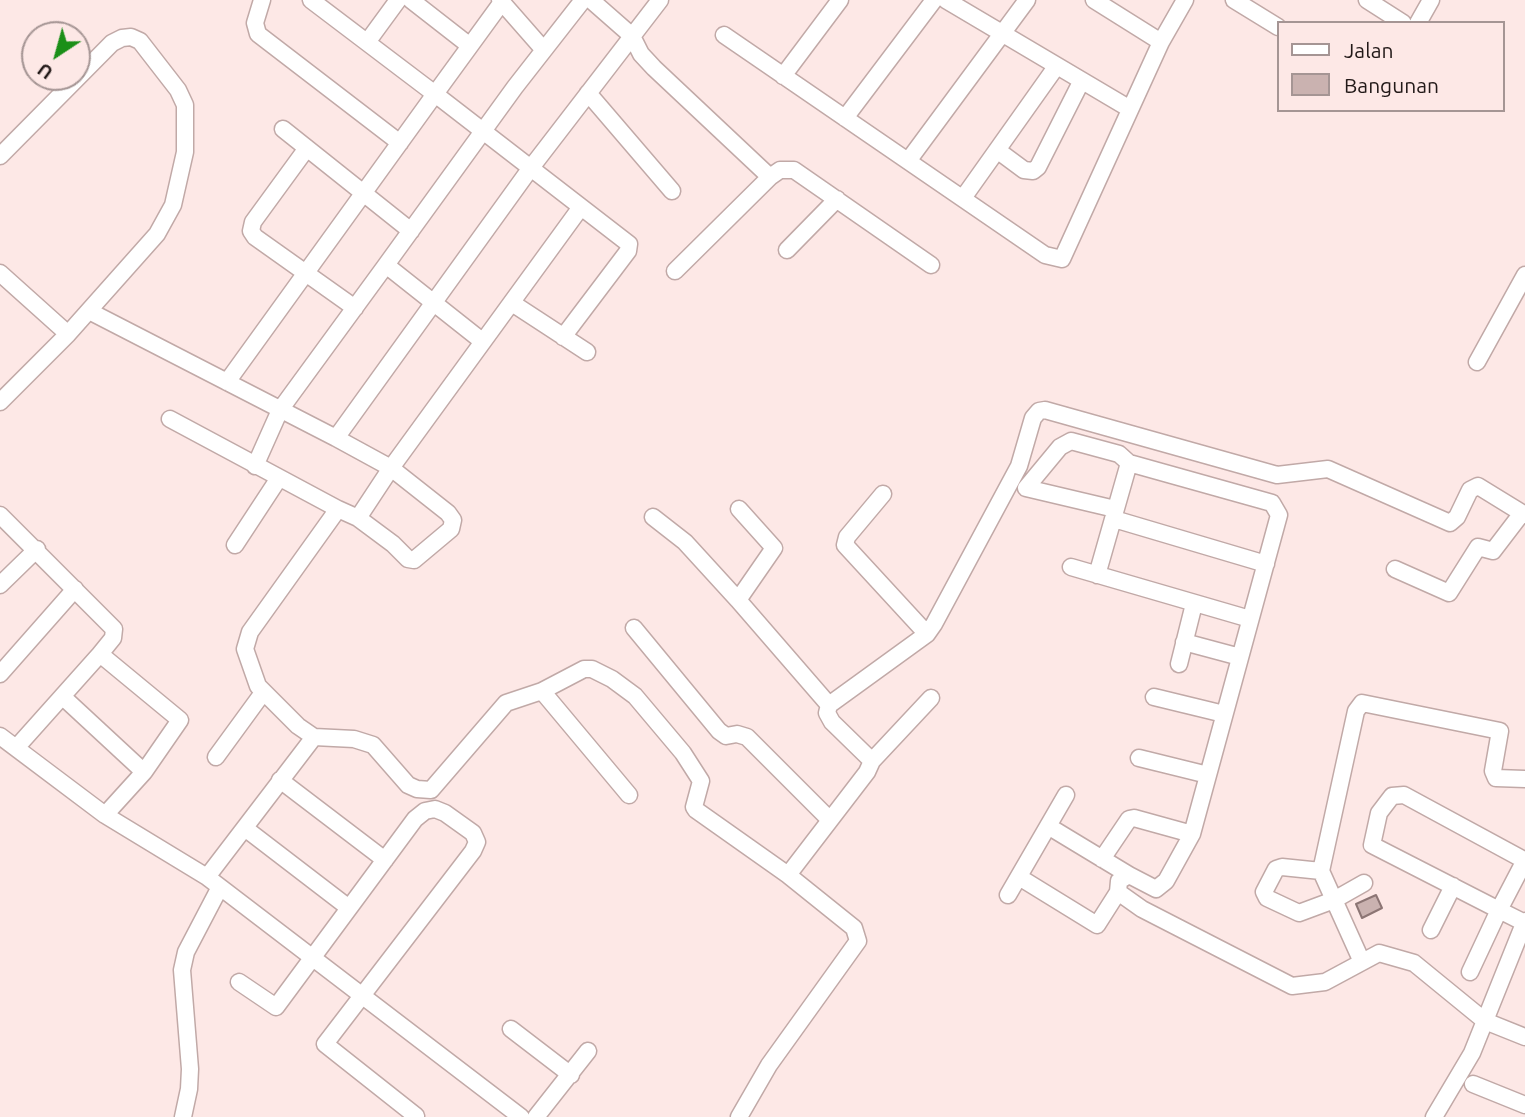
<!DOCTYPE html>
<html>
<head>
<meta charset="utf-8">
<style>
  body { margin:0 }
  #map { position:relative; width:1525px; height:1117px; overflow:hidden; background:#fde8e6; font-family:Ubuntu,sans-serif }
  canvas { display:block }
  .legend { position:absolute; left:1277px; top:21px; width:228px; height:91px; box-sizing:border-box; background:#fde8e6; border:2px solid #a59594; margin:0; padding:9px 12px; list-style:none; font-size:21px; color:#221918 }
  .legend li { display:flex; align-items:center; gap:14px; height:35px }
  .legend b { width:35px; border:2px solid #a59594 }
  .north { position:absolute; left:21px; top:21px; width:70px; height:70px; box-sizing:border-box; background:#fde8e6; border:2px solid #a59594; border-radius:50%; rotate:216deg; font-size:19px; font-weight:700; line-height:28px; text-align:center; color:#221918 }
  .north::after { content:''; display:block; margin:auto; width:24px; height:32px; background:#1b8f18; clip-path:polygon(50% 0,100% 100%,50% 72%,0 100%) }
</style>
</head>
<body>
<div id="map">
<canvas width="1525" height="1117"></canvas>
<ul class="legend">
<li><b style="height:9px;background:#fff"></b>Jalan</li>
<li><b style="height:19px;background:#cab2b0"></b>Bangunan</li>
</ul>
<div class="north">U</div>
</div>
<script>
const ctx = document.querySelector('canvas').getContext('2d');
ctx.lineJoin = 'round';
function fill(path, color) {
  ctx.fillStyle = color;
  ctx.fill(path, 'evenodd');
}
function poly(rows) {
  const path = new Path2D();
  for (const r of rows) {
    path.moveTo(r[0], r[1]);
    for (let i = 2; i < r.length; i += 2) path.lineTo(r[i], r[i + 1]);
  }
  return path;
}
function strokePath(path, color, width, dash) {
  ctx.strokeStyle = color;
  ctx.lineWidth = width;
  ctx.lineCap = dash ? 'butt' : 'round';
  ctx.setLineDash(dash || []);
  ctx.stroke(path);
}
const building = poly([
  [1376,895,1382,908,1362,918,1356,904,1376,895]
]);
const minor = poly([
  [262,0,255,23,258,34,400,143],
  [311,0,435,94,502,2],
  [411,0,470,46],
  [500,0,543,49],
  [591,0,632,36,641,54,654,68,770,177,780,170,794,170,931,265],
  [946,0,1130,109],
  [1094,0,1161,42],
  [1234,0,1278,27],
  [1367,0,1403,23],
  [1418,23,1431,0],
  [724,35,1045,255,1062,259,1161,42,1185,0],
  [368,41,398,0],
  [783,76,840,0],
  [588,93,672,191],
  [845,118,934,0],
  [283,129,411,231],
  [307,148,253,222,251,231,255,237,355,308],
  [997,150,1024,170,1033,171,1038,167,1081,82],
  [0,156,112,43,122,38,131,37,140,41,178,90,185,105,185,152,173,205,157,234,68,334,0,402],
  [908,161,1027,0],
  [963,198,1056,67],
  [787,250,837,199],
  [386,265,515,87,583,0],
  [675,271,770,177],
  [0,273,68,334],
  [512,303,587,352],
  [89,311,336,438,530,169,660,0],
  [1477,362,1525,275],
  [227,382,435,94,629,244,628,251,563,337],
  [170,419,338,509],
  [336,438,391,468,358,518,393,544,408,559,414,560,451,529,453,520,448,513,391,468,581,207],
  [255,466,280,410,386,265,482,341],
  [883,494,847,537,845,545,927,634],
  [739,509,774,548,738,600,829,705],
  [1115,509,1026,488,1060,447,1071,441,1119,454,1129,463,1272,503,1279,515,1192,834,1166,881,1156,889,1129,875,1119,881,1118,892,1142,909,1292,986,1325,982,1379,953,1414,963,1485,1021,1525,1037],
  [0,515,114,629,113,638,100,654,180,720,144,772],
  [653,517,685,542,738,600],
  [358,518,338,509,250,632,245,649,258,686,298,726,314,737,354,739,373,745,408,785,417,789,431,790,506,703,542,691,584,669,592,669,612,679,635,696,683,753,701,781,694,807,696,810,788,875,867,772,872,761,832,722,827,713,829,705,927,634,934,624,1019,466,1033,418,1039,411,1045,410,1277,475,1328,469,1450,523,1457,517,1470,490,1478,486,1525,515],
  [1114,519,1266,564],
  [235,545,279,478],
  [1071,567,1250,619],
  [1395,569,1449,593,1478,547,1493,551,1522,513],
  [1097,575,1129,463],
  [0,585,37,549],
  [634,628,719,731,726,736,737,734,747,737,830,820],
  [1184,642,1240,657],
  [1179,664,1194,604],
  [0,674,75,589],
  [542,691,629,795],
  [63,697,144,772,105,815],
  [1154,697,1224,714],
  [0,736,105,815,207,877,521,1117],
  [16,748,100,654],
  [216,757,262,694],
  [1139,758,1208,775],
  [872,761,931,698],
  [280,780,385,860],
  [1048,826,1129,875],
  [246,829,349,908],
  [1102,859,1129,819,1134,818,1192,834],
  [1321,871,1282,867,1276,869,1264,892,1267,898,1299,913,1334,900,1364,883],
  [207,877,314,737],
  [1019,877,1097,925,1118,892],
  [1008,895,1066,795],
  [1431,930,1453,886],
  [1362,962,1321,871,1356,711,1362,703,1500,731,1493,771,1496,778,1525,779],
  [1470,972,1499,910,1523,864,1522,859,1404,795,1392,796,1379,813,1372,845,1499,910,1525,923],
  [239,982,276,1007,415,819,425,811,435,809,445,813,473,833,477,842,473,851,325,1044,416,1116],
  [511,1029,571,1075],
  [1473,1084,1525,1105],
  [183,1117,189,1089,190,1069,182,970,186,952,220,887],
  [536,1117,588,1051],
  [739,1117,769,1065,858,941,854,928,788,875],
  [1434,1117,1472,1053,1525,921]
]);
fill(building, '#cab2b0');
strokePath(building, '#8c7574', 2);
strokePath(minor, '#c1a9a7', 19);
strokePath(minor, '#fff', 16);
</script>
</body>
</html>
